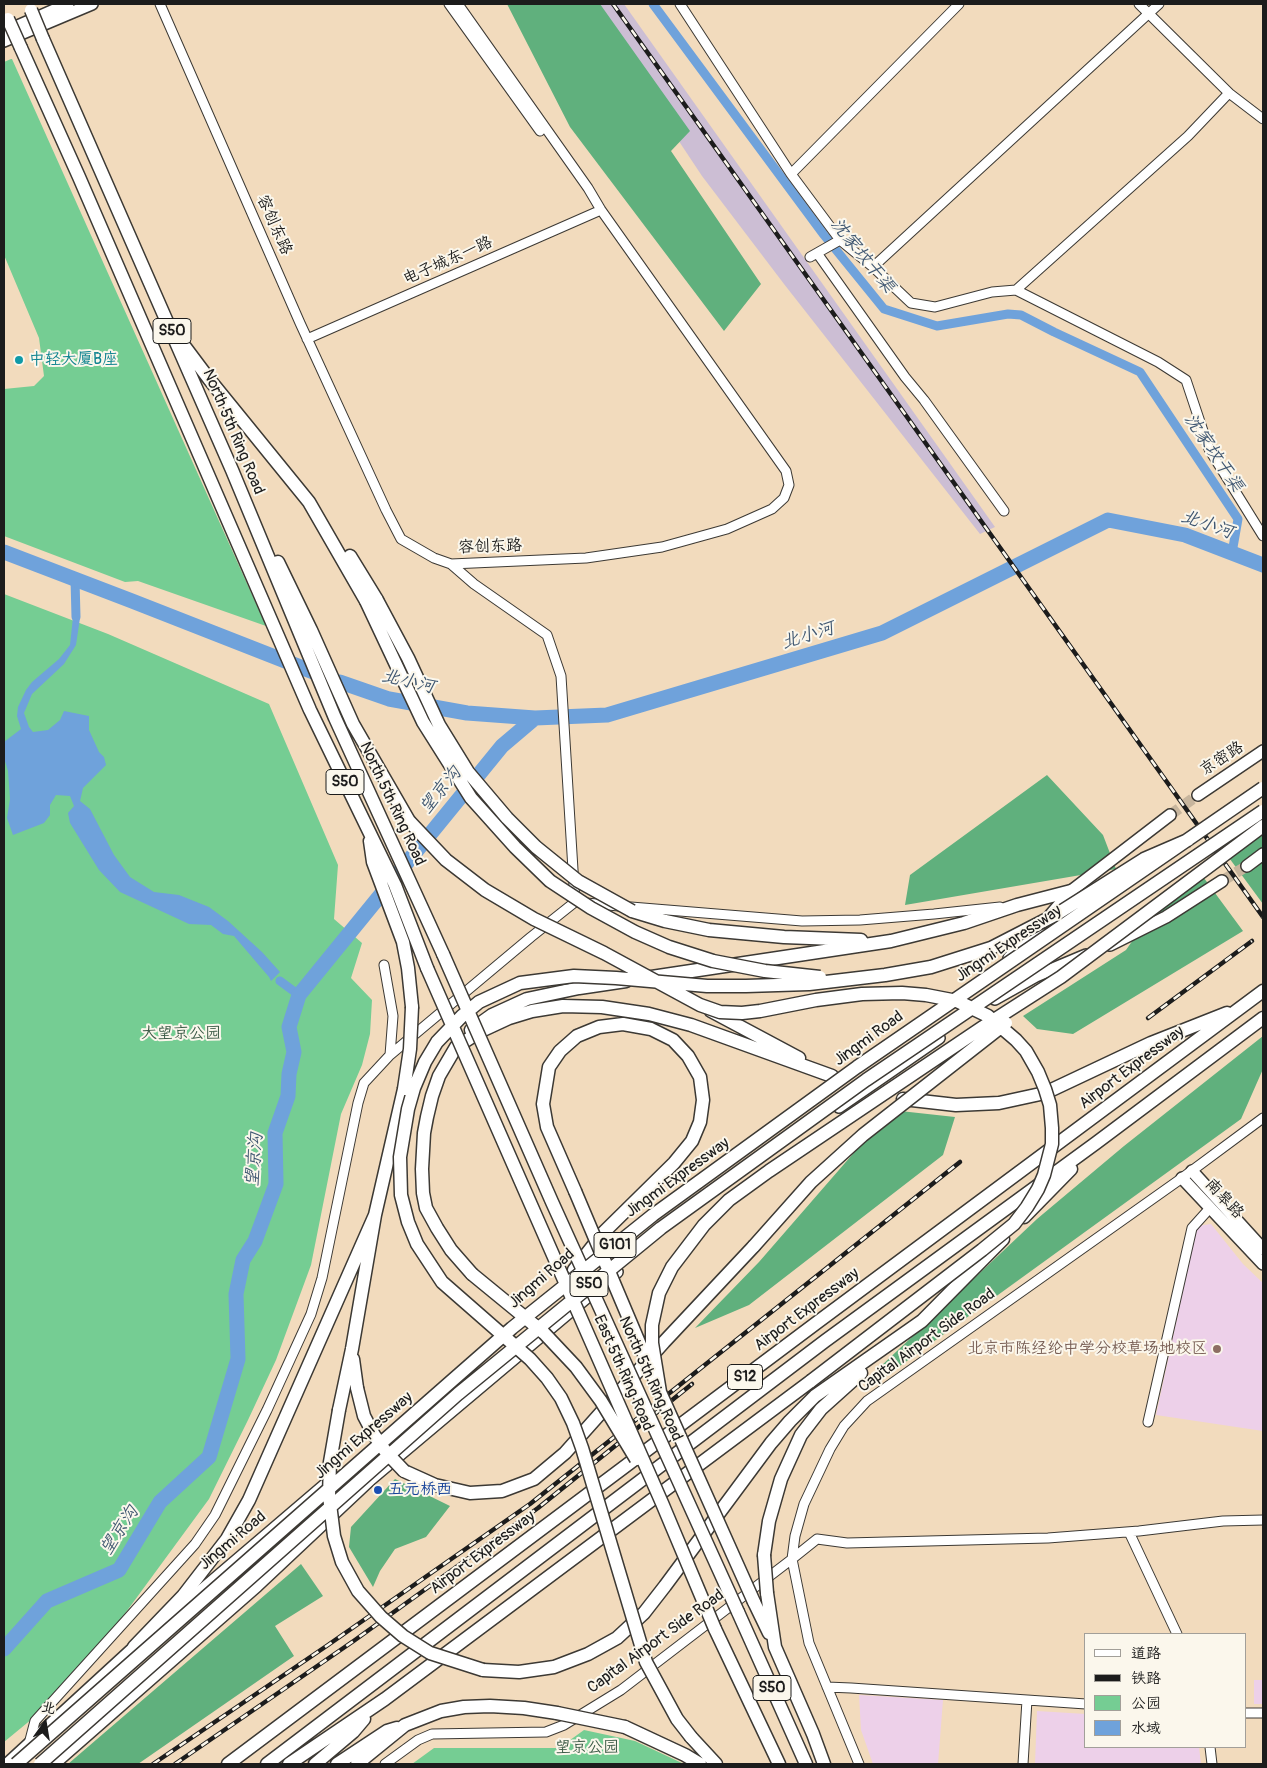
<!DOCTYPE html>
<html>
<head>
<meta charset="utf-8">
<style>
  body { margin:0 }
  #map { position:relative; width:1267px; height:1768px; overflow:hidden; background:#f2dbbd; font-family:Pangolin,"LXGW WenKai TC",sans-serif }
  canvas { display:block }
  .frame { position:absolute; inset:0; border:5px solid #1c1c1c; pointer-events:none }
  .legend { position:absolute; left:1084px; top:1633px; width:162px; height:115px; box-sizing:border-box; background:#fbf7ec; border:1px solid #a29f99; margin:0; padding:6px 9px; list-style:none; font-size:15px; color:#1c1c1c }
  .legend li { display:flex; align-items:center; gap:10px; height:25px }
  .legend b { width:25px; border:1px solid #a29f99 }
  .north { position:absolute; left:20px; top:1698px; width:50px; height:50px; -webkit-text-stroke:4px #fbf7ec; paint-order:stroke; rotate:13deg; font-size:14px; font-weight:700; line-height:20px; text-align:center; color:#1c1c1c }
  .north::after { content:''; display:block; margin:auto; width:18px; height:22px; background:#1c1c1c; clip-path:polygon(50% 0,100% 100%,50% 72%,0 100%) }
</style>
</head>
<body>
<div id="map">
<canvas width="1267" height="1768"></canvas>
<div class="frame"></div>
<ul class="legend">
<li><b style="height:6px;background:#fff"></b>道路</li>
<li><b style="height:6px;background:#1c1c1c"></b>铁路</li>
<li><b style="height:14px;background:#75cd93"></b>公园</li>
<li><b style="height:14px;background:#6fa2db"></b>水域</li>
</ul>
<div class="north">北</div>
</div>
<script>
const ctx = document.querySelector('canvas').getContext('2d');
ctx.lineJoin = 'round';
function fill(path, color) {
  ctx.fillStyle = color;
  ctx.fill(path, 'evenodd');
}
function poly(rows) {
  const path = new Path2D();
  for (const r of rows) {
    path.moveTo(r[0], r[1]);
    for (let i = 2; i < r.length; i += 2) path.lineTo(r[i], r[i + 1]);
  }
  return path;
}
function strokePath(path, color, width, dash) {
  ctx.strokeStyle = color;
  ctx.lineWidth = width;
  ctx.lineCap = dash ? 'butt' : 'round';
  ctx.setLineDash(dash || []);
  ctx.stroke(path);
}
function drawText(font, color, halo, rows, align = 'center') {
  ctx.font = font + ' Pangolin,"LXGW WenKai TC",sans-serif';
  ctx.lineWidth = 4;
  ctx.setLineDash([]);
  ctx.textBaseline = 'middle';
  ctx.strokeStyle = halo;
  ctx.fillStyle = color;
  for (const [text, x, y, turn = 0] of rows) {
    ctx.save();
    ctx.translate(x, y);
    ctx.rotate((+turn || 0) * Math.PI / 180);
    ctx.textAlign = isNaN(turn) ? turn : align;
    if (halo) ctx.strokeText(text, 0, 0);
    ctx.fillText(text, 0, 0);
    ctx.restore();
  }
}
const built = poly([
  [1211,1224,1243,1264,1263,1283,1263,1431,1156,1415,1197,1226],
  [1254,1680,1263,1680,1263,1704,1254,1704],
  [859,1695,943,1700,938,1764,873,1764,861,1730],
  [1037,1711,1086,1714,1086,1747,1199,1747,1201,1764,1035,1764]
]);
const industrial = poly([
  [588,4,624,4,995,527,980,534,784,284,702,176]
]);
const green = poly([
  [11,59,12,59,266,626,138,581,125,582,4,536,4,389,34,386,44,376,39,338,4,255,4,62],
  [4,594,108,634,269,704,338,865,334,919,362,943,351,978,372,1000,370,1034,362,1065,341,1114,311,1265,276,1360,248,1420,209,1499,85,1668,38,1714,4,1742],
  [584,1730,635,1741,684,1764,412,1764,434,1748,559,1748]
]);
const forest = poly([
  [507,4,600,4,690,131,671,151,761,284,724,331,570,127],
  [1047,775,1103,835,1116,869,905,905,910,875],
  [1263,826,1263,904,1224,851],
  [1201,874,1243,931,1073,1034,1037,1029,1023,1016,1126,950,1156,907],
  [1263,1036,1263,1069,1241,1119,875,1384,863,1383,1037,1219,1124,1146],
  [891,1110,955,1117,943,1155,749,1305,695,1328,759,1262],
  [395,1479,450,1506,426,1537,395,1549,380,1571,373,1587,349,1547,351,1527],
  [301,1564,323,1596,275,1626,294,1656,138,1764,68,1764]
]);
const water = poly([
  [73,617,80,618,76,645,64,664,32,694,24,713,29,727,33,732,48,730,60,720,64,711,89,716,89,730,99,752,104,757,106,765,83,788,80,801,90,809,114,855,130,877,154,892,179,895,209,907,228,921,262,952,280,972,271,981,269,977,234,936,223,934,211,925,189,924,120,892,99,870,70,823,68,813,74,806,70,796,56,795,50,805,50,815,44,823,13,835,7,818,10,799,8,771,4,758,4,742,21,729,17,716,18,707,26,690,32,682,59,659,70,645]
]);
const canal = poly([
  [653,4,824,235,884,309,937,326,1008,314,1021,315,1054,332,1140,372,1238,519,1232,553],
  [75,579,76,617],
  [280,981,299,995]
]);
const river = poly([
  [4,552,132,601,326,677],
  [340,682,389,699,467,713,535,718,607,715,882,633,1108,520,1185,535,1263,565],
  [4,1649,47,1601,119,1570,160,1502,209,1457,238,1359,236,1294,243,1260,255,1241,276,1184,275,1133,288,1096,289,1074,294,1052,289,1027,299,995,502,746,535,718]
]);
const majorTunnel = poly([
  [1170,815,1198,795],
  [1222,881,1247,866]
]);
const minor = poly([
  [160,4,300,323,386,510,401,539,434,558,451,564,586,558,662,547,727,529,772,509,784,498,789,485,786,471,601,210,588,188,458,4],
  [449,4,540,131],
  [680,4,791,174],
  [959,4,791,174,840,240,873,267,911,303,935,307,992,292,1016,290,1158,362,1186,380,1209,449,1263,536],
  [1139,4,1229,93,1263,119],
  [817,253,905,377,924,400,1004,511],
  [810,257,840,240],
  [873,267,1159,4],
  [1016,290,1188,136,1229,93],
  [307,339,601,210],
  [451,564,474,584,547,635,561,676,575,902],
  [631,907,802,921,860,920,934,914,1000,907],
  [384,965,393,1016,390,1055],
  [1148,1422,1192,1228,1210,1208],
  [1129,1532,1177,1634],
  [827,1687,851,1688,1086,1704],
  [1246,1713,1263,1713],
  [29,1744,35,1721,195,1544,215,1515,267,1410,311,1314,322,1278,358,1103,364,1083,390,1055,531,937,575,902,619,906],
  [1210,1747,1212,1764],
  [385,1764,418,1740,432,1734,546,1732,564,1725,621,1690,792,1559,795,1536,804,1504,830,1449,844,1426,867,1401,1182,1178,1263,1118],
  [859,1764,809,1643,792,1559,817,1539,847,1543,1048,1538,1139,1531,1223,1521,1263,1520],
  [1023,1764,1027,1700]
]);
const major = poly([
  [4,32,68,4],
  [4,41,92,4],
  [1198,795,1263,751],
  [1247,866,1263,854],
  [1110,945,1166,917,1222,881],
  [1009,958,1040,927,1071,891,1170,815],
  [995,999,1036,976,1086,955],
  [839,1107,939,1038],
  [1192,1171,1263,1249],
  [1182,1178,1263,1264],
  [169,1618,326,1484],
  [7,1764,141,1641],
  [54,1764,257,1586,371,1479,617,1272]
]);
const highway = poly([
  [43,39,232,470,335,718,443,954],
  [21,48,79,177,310,710,395,885,427,968],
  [185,347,209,379,309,502,366,601],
  [350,556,377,600],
  [278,562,311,630,353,724,409,821],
  [370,841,373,862,403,942,408,968,412,1007],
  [632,911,665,921,709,930,784,937,861,940],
  [645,978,891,941,964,923,1017,905,1071,891],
  [711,1011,799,1058],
  [471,1030,492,1015,527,999,579,988,626,981],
  [903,1099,956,1105,999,1103,1045,1093,1151,1043,1227,1013],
  [1024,1217,1071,1169],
  [574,1270,604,1232,674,1163,692,1141,700,1122,703,1100,700,1077,688,1056,673,1040,651,1029,623,1024,599,1027,577,1036,560,1051,549,1067,543,1104,547,1127,575,1191],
  [472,1274,451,1250,437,1228,426,1208,423,1193,422,1169,424,1133,427,1117,432,1096,439,1076,456,1047,481,1031,509,1018,532,1011,563,1006,602,1007,649,1014,691,1025,832,1076],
  [353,1359,357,1388],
  [339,1410,352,1349,375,1215,404,1089],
  [404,1471,435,1485,470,1493,502,1491,534,1479,565,1453,664,1342,754,1246],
  [764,1555,769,1521,781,1479,801,1435,821,1409,861,1373],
  [767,1593,775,1647,813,1734,824,1764],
  [754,1602,769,1633],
  [738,1612,806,1764],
  [715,1629,779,1764],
  [134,1647,183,1596,227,1539,249,1500,375,1215],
  [483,1670,519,1672,554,1667,588,1654,617,1638,644,1613,665,1586,771,1443,790,1421,815,1396,922,1321,1003,1239],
  [625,1727,685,1755,700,1764],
  [691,1737,716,1764],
  [228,1764,815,1324,1263,991],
  [267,1764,825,1341,1096,1143,1263,1018],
  [289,1764,385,1699,811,1381],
  [315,1764,353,1732,364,1719],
  [337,1764,387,1731,397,1728],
  [357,1764,405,1725,441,1711,464,1707,490,1706,524,1708,557,1713]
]);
const rail = poly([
  [613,4,1263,917],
  [1148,1018,1252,941],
  [153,1764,328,1645,530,1504,960,1162],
  [175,1764,355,1640,538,1508,692,1384]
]);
const highwayBridge = poly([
  [31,10,43,39],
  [8,19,21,48],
  [377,600,408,658,439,725,468,772,507,818,536,847,578,881,632,911],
  [366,601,423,722,471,798,515,847,550,881,591,908,635,932,669,947,713,961,765,971,820,977],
  [409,821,446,860,485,890,534,919,604,953,700,1005,720,1012,742,1013,760,1011,816,1000,862,994,902,993,926,995,957,1001,988,1016,1016,1040,1026,1051,1038,1072,1045,1089,1050,1105,1052,1128,1052,1144,1044,1175,1038,1189,1027,1207,1014,1224,982,1250,811,1381],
  [443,954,552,1202,738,1612],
  [427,968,662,1503,715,1629],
  [404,1089,410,1049,412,1007],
  [575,1191,660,1392,754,1602],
  [754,1246,811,1182,863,1135,1006,1023],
  [472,1274,544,1333,576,1367,601,1401,636,1459],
  [357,1388,364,1416,374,1435,386,1452,404,1471],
  [660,1392,652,1343,652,1325,659,1293,672,1267,704,1225,729,1200,769,1171,983,1027,1061,977,1263,826],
  [339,1410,330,1462,329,1496,334,1536,342,1562,358,1591,381,1617,403,1636,430,1653,483,1670],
  [764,1555,767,1593],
  [557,1713,625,1727],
  [691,1737,677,1719,646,1662,582,1448,573,1423,561,1398,547,1378,530,1359,442,1282,417,1244,408,1222,401,1195,400,1157,408,1109,414,1088,425,1062,437,1042,462,1016,479,1002,520,983,574,976,616,978,707,986,746,986,809,984,885,975,931,967,991,948,1057,914,1144,859,1188,840],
  [16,1764,447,1385,512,1328,653,1215,857,1067,1263,788],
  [40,1764,458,1394,661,1228,866,1080,1263,811]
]);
const markers = [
  [19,360,5,"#0f9aa8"],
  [1217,1349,5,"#8d6e63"],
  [378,1490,5,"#1a4fb4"]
];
const shields = [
  [172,331,38],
  [345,782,38],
  [615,1245,42],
  [589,1284,38],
  [745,1377,35],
  [772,1688,38]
];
const shieldNames = [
  ["S50",172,331],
  ["S50",345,782],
  ["G101",615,1245],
  ["S50",589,1284],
  ["S12",745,1377],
  ["S50",772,1688]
];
const streetNames = [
  ["容创东路",274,225,66],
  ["电子城东一路",448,261,-24],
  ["North 5th Ring Road",233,432,67],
  ["容创东路",490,547,-2],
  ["京密路",1222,759,-33],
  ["North 5th Ring Road",392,804,65],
  ["Jingmi Expressway",1009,944,-34],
  ["Jingmi Road",869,1039,-36],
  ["Airport Expressway",1132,1068,-37],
  ["Jingmi Expressway",678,1178,-36],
  ["南皋路",1224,1199,47],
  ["Jingmi Road",542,1279,-41],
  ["Airport Expressway",807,1310,-37],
  ["Capital Airport Side Road",927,1341,-36],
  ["East 5th Ring Road",623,1373,66],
  ["North 5th Ring Road",650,1379,66],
  ["Jingmi Expressway",364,1436,-41],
  ["Jingmi Road",233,1541,-40],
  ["Airport Expressway",483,1553,-37],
  ["Capital Airport Side Road",656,1642,-36]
];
const cultureNames = [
  ["中轻大厦B座",29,360]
];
const parkNames = [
  ["大望京公园",181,1034],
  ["望京公园",587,1748]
];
const educationNames = [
  ["北京市陈经纶中学分校草场地校区",1207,1349]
];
const transitNames = [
  ["五元桥西",388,1490]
];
const waterNames = [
  ["沈家坟干渠",862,256,51],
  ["沈家坟干渠",1213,453,56],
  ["北小河",1207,525,19],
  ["北小河",808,636,-17],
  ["北小河",408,682,13],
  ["望京沟",441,791,-51],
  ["望京沟",255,1160,-85],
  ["望京沟",120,1531,-57]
];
fill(built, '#edd0e9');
fill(industrial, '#ccbed4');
fill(green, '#75cd93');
fill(forest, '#60b07d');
fill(water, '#6fa2db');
strokePath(canal, '#6fa2db', 9);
strokePath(river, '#6fa2db', 15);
strokePath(majorTunnel, '#c7b59d', 11, [11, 5.5]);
strokePath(minor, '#3c3934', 11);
strokePath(major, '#3c3934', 14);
strokePath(highway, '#3c3934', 15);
strokePath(minor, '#fff', 9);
strokePath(major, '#fff', 11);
strokePath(highway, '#fff', 12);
strokePath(rail, '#1c1c1c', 4.5);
strokePath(rail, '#fbf7ec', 2.5, [8]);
strokePath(highwayBridge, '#3c3934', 15, []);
strokePath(highwayBridge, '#fff', 12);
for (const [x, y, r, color] of markers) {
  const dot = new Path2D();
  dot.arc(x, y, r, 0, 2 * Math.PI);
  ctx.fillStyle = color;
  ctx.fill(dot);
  strokePath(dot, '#fbf7ec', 2);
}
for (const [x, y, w] of shields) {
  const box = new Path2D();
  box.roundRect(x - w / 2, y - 12.5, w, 25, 4);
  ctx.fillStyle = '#fbf7ec';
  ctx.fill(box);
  strokePath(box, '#1c1c1c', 1);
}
drawText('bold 15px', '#1c1c1c', null, shieldNames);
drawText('16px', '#1c1c1c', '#fbf7ec', streetNames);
drawText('16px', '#0d838f', '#fbf7ec', cultureNames, 'left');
drawText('16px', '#3b5a46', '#fbf7ec', parkNames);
drawText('16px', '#785e54', '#fbf7ec', educationNames, 'right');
drawText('16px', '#164399', '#fbf7ec', transitNames, 'left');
drawText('italic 18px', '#415872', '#fbf7ec', waterNames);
</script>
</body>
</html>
